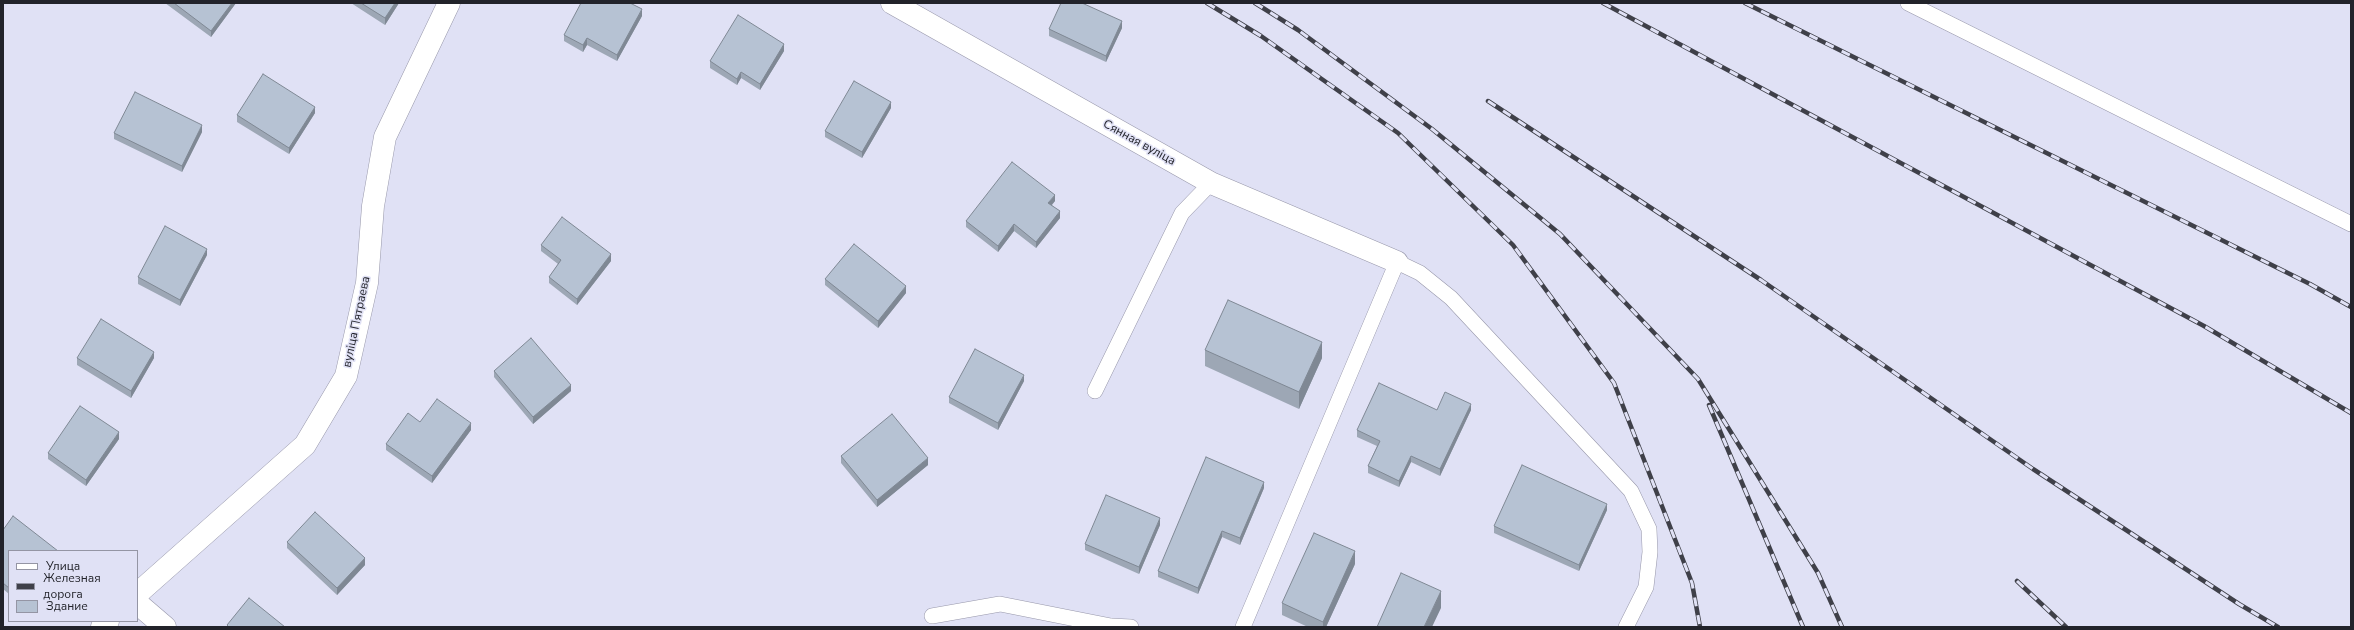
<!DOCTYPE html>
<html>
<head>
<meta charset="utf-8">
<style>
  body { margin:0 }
  #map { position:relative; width:2354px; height:630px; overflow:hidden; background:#e0e1f5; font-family:"Nunito Sans",sans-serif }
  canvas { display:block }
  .frame { position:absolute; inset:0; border:4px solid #22232a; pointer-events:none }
  .legend { position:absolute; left:8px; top:550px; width:130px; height:72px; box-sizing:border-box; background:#e0e1f5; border:1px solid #9495a4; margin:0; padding:5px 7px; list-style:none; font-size:12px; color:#22232a }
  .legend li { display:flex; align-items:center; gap:8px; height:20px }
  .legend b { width:20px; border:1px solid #9495a4 }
</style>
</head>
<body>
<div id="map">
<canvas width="2354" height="630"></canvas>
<div class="frame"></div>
<ul class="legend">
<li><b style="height:5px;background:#fff"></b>Улица</li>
<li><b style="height:5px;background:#3f4049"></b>Железная дорога</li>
<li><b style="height:11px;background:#b6c2d3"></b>Здание</li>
</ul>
</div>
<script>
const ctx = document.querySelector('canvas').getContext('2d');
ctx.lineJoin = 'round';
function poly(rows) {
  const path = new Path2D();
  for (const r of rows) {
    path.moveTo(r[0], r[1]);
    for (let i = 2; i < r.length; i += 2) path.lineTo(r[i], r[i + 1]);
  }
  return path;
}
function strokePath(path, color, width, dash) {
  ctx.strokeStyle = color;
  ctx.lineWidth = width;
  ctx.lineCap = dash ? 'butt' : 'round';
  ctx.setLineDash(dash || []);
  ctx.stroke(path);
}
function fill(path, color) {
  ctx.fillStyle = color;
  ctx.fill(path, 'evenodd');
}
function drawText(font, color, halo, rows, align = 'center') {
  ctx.font = font + ' "Nunito Sans",sans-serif';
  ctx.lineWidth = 3;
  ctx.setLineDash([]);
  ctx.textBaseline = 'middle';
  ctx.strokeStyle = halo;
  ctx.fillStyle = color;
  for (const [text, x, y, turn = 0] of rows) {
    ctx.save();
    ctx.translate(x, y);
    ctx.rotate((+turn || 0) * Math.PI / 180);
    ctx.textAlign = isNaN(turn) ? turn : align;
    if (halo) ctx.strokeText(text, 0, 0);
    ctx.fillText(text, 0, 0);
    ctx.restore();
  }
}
const lane = poly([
  [1908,3,2351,224],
  [1095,391,1182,213,1211,183],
  [932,616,1000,604,1111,626,1131,627],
  [1243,627,1397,262,1420,273,1451,298,1631,491,1649,529,1650,552,1646,587,1626,627]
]);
const street = poly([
  [892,3,1211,183,1397,262],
  [137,594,305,445,346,376,367,283,373,206,385,137,449,3],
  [137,603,165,627],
  [102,627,108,621]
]);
const rail = poly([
  [1207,3,1261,36,1398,133,1513,245,1614,383,1692,583,1700,627],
  [1255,3,1298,30,1432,129,1560,234,1698,379,1818,573,1842,627],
  [1603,3,2204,326,2351,413],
  [1745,3,2310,284,2351,307],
  [1488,101,1761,280,2033,469,2239,604,2278,627],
  [1709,405,1803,627],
  [2017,581,2066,627]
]);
const wall = poly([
  [165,3,236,3,211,37],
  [351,3,399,3,385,25],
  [642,16,617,61,587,45,583,52,564,41,564,35],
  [1122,28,1106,62,1049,36,1049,29],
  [784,51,760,90,741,78,737,85,710,68,710,61],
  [891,108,862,158,825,137,825,131],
  [315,113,289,154,237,122,237,115],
  [202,132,182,172,114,139,114,133],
  [1055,201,1052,205,1060,218,1036,248,1014,231,998,252,966,227,966,221],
  [541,245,611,261,577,305,549,283,549,277,558,264,541,251],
  [207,255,180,306,138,284,138,277],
  [825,279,906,293,878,328,825,285],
  [1205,350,1322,358,1299,409,1205,366],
  [77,358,154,358,131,398,77,365],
  [494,371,571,391,533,424,494,377],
  [1024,381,998,430,949,403,949,397],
  [1437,410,1471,410,1440,476,1411,462,1399,487,1368,473,1368,466,1377,446,1357,437,1357,430],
  [420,422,471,430,432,483,386,450,386,444],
  [119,439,86,486,48,459,48,453],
  [841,456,928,465,877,507,841,463],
  [1264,488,1240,545,1222,537,1198,594,1158,577,1158,571],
  [1607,510,1579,571,1494,533,1494,526],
  [1160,525,1139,574,1085,550,1085,544],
  [3,530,9,551,9,594,3,589],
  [287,542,365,565,337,595,287,548],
  [1355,564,1326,627,1308,627,1282,615,1282,603]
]);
const shadedWall = poly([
  [232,3,236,3,211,37,211,31],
  [395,3,399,3,385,25,385,18],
  [642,9,642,16,617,61,617,55],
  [1122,21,1122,28,1106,62,1106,56],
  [587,38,587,45,583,52,583,45],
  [784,44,784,51,760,90,760,84],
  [741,72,741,78,737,85,737,79],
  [891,102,891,108,862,158,862,152],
  [315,107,315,113,289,154,289,148],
  [202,125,202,132,182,172,182,166],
  [1055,195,1055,201,1048,209,1048,203],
  [1060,211,1060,218,1036,248,1036,242],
  [1014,224,1014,231,998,252,998,246],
  [207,249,207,255,180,306,180,300],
  [611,254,611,261,577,305,577,299],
  [906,286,906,293,878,328,878,321],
  [1322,342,1322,358,1299,409,1299,392],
  [154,352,154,358,131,398,131,391],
  [1024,375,1024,381,998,430,998,423],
  [571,385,571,391,533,424,533,417],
  [1471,404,1471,410,1440,476,1440,469],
  [471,423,471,430,432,483,432,476],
  [119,432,119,439,86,486,86,480],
  [1411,456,1411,462,1399,487,1399,481],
  [928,458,928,465,877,507,877,500],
  [1264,482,1264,488,1240,545,1240,538],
  [1607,504,1607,510,1579,571,1579,565],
  [1160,518,1160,525,1139,574,1139,567],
  [1222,531,1222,537,1198,594,1198,588],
  [1355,551,1355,564,1326,627,1323,627,1323,622],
  [365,558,365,565,337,595,337,588],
  [1441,591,1441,608,1432,627,1424,627]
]);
const building = poly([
  [174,3,232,3,211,31,174,3],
  [361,3,395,3,385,18,361,3],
  [581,3,630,3,642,9,617,55,587,38,583,45,564,35,581,3],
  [1061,3,1082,3,1122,21,1106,56,1049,29,1061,3],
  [738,15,784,44,760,84,741,72,737,79,710,61,738,15],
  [263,74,315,107,289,148,237,115,263,74],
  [854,81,891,102,862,152,825,131,854,81],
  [135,92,202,125,182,166,114,133,135,92],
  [1012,162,1055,195,1048,203,1060,211,1036,242,1014,224,998,246,966,221,1012,162],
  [562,217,611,254,577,299,549,277,561,260,541,245,562,217],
  [165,226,207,249,180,300,138,277,165,226],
  [854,244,906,286,878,321,825,279,854,244],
  [1228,300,1322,342,1299,392,1205,350,1228,300],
  [101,319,154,352,131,391,77,358,101,319],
  [531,338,571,385,533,417,494,371,531,338],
  [975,349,1024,375,998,423,949,397,975,349],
  [1379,383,1437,410,1445,392,1471,404,1440,469,1411,456,1399,481,1368,466,1380,441,1357,430,1379,383],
  [437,399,471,423,432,476,386,444,408,413,420,422,437,399],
  [80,406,119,432,86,480,48,453,80,406],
  [892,414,928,458,877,500,841,456,892,414],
  [1206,457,1264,482,1240,538,1222,531,1198,588,1158,571,1206,457],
  [1522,465,1607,504,1579,565,1494,526,1522,465],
  [1106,495,1160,518,1139,567,1085,544,1106,495],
  [315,512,365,558,337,588,287,542,315,512],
  [13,516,58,551,9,551,9,588,3,583,3,530,13,516],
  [1314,533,1355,551,1323,622,1282,603,1314,533],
  [1401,573,1441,591,1424,627,1377,627,1401,573],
  [249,598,285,627,229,627,227,625,249,598]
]);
const streetNames = [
  ["Сянная вуліца",1139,143,29],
  ["вуліца Пятраева",357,322,-78]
];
strokePath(lane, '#9797aa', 16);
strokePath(street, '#9797aa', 23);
strokePath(lane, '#fff', 15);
strokePath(street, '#fff', 22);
strokePath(rail, '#3f4049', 4.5);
strokePath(rail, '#e0e1f5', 3, [9]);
fill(wall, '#9da7b5');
fill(shadedWall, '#7f8894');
fill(building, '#b6c2d3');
strokePath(building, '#7f8894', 1);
drawText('12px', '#22232a', '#e0e1f5', streetNames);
</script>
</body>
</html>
